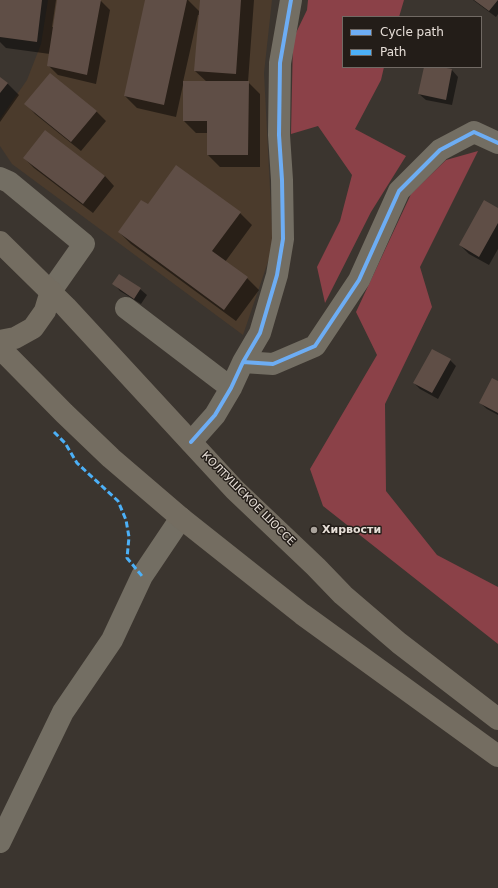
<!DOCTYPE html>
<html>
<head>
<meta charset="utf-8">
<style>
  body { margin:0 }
  #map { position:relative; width:498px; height:888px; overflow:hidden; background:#3b352f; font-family:"DejaVu Sans",sans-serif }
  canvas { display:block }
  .legend { position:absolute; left:342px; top:16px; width:140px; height:52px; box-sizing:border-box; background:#231d18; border:1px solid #716a64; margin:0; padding:5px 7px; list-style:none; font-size:12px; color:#e6ded7 }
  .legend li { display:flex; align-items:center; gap:8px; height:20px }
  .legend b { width:20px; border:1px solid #716a64 }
</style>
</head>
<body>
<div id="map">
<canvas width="498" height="888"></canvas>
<ul class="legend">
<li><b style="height:5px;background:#6dadf4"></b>Cycle path</li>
<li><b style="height:5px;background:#4cb0f7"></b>Path</li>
</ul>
</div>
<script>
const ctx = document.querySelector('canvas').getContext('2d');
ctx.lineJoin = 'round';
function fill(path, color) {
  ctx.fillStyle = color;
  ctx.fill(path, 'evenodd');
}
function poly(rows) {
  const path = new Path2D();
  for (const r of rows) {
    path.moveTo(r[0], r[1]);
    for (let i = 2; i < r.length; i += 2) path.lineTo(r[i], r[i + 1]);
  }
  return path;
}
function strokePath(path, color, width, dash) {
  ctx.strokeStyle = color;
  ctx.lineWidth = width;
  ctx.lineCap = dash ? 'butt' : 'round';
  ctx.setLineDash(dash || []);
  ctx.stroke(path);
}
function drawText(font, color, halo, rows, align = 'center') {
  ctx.font = font + ' "DejaVu Sans",sans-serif';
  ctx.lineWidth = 3;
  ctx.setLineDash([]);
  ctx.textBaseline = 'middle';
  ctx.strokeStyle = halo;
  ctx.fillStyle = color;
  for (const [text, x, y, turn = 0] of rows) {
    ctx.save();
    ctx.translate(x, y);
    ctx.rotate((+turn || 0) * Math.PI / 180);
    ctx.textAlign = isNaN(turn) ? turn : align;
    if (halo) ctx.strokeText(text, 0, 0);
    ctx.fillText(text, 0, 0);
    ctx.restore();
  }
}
const built = poly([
  [48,0,272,0,264,73,273,247,243,335,12,164,0,146,0,119,27,80,41,44]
]);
const forest = poly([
  [308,0,404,0,399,17,343,17,343,67,384,67,381,80,355,129,406,156,371,212,325,303,317,267,340,221,352,175,318,126,291,134,293,39,307,10],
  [478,151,420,267,432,307,385,404,386,491,437,555,498,587,498,644,323,506,310,469,377,355,356,312,411,194,446,160]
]);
const shadow = poly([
  [0,0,56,0,52,27,54,27,58,0,95,0,101,1,110,10,96,84,58,75,48,65,50,54,6,48,0,42],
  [146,0,188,0,200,12,201,0,254,0,248,82,260,94,260,167,220,167,208,155,208,133,196,133,184,121,184,85,183,85,176,117,137,108,125,96],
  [198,15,200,15,195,71,207,82,183,82],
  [473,0,498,0,498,14,496,17],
  [425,67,436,67,452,70,458,77,452,105,426,100,419,94],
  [0,78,7,83,19,95,0,122],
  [26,104,96,111,106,121,81,151,35,114],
  [24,158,105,176,114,186,93,213,34,168],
  [177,167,240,213,252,225,225,262,247,278,259,290,236,321,131,244,119,232,148,206],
  [498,209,498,249,489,265,469,254,460,245],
  [120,275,140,289,147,295,141,304,120,291,114,284],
  [450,360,456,366,438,399,420,389,414,383],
  [498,382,498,415,487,409,480,403]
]);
const building = poly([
  [0,0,42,0,37,42,0,37],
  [57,0,101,0,87,75,47,66],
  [145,0,187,0,164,105,124,96],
  [200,0,241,0,236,74,194,71],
  [474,0,498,0,489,11],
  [424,67,441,67,452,69,446,100,418,94],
  [50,73,97,111,71,142,24,104],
  [0,77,8,83,0,93],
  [183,81,249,81,248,155,207,155,207,121,183,121],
  [45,130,105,176,83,204,23,158],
  [176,165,241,212,212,251,248,277,224,310,118,232,141,200,148,204],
  [484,200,498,208,498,223,479,257,459,245],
  [119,274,141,288,134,299,112,284],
  [432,349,451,359,432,393,413,383],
  [492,378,498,381,498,413,479,403]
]);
const minor = poly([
  [0,178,9,182,84,244,51,291],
  [126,308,231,388],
  [243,362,273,364,315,346,359,280,399,191,440,150,474,132,498,143],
  [191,442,215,415,231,388,243,362,260,333,277,275,283,239,282,180,279,135,280,63,291,0],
  [0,842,63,712,112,640,142,576,181,518]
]);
const major = poly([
  [0,242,66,307,235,490,316,567,343,595,399,643,498,719],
  [0,341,15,338,33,328,45,311,51,291],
  [0,348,64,413,111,458,181,518,302,614,498,756]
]);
const quiet = poly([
  [54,432,65,443,77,463,118,501,126,520,129,537,127,558,142,576]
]);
const cycleway = poly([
  [243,362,273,364,315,346,359,280,399,191,440,150,474,132,498,143],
  [191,442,215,415,231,388,243,362,260,333,277,275,283,239,282,180,279,135,280,63,291,0]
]);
const markers = [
  [314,530,4,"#aaa39c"]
];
const streetNames = [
  ["КОЛТУШСКОЕ ШОССЕ",248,499,45]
];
const poiNames = [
  ["Хирвости",322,530]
];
fill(built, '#4b3b2c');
fill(forest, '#8b4148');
fill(shadow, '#0007');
fill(building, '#5f4e46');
strokePath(minor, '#736e63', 22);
strokePath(major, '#746d61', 22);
strokePath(quiet, '#4cb0f7', 3, [6, 3]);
strokePath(cycleway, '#6dadf4', 4);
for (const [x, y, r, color] of markers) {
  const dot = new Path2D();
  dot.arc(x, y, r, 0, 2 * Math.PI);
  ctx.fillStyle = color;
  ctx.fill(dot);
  strokePath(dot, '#231d18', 1.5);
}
drawText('11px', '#e6ded7', '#231d18', streetNames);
drawText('bold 11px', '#e6ded7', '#231d18', poiNames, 'left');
</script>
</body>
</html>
